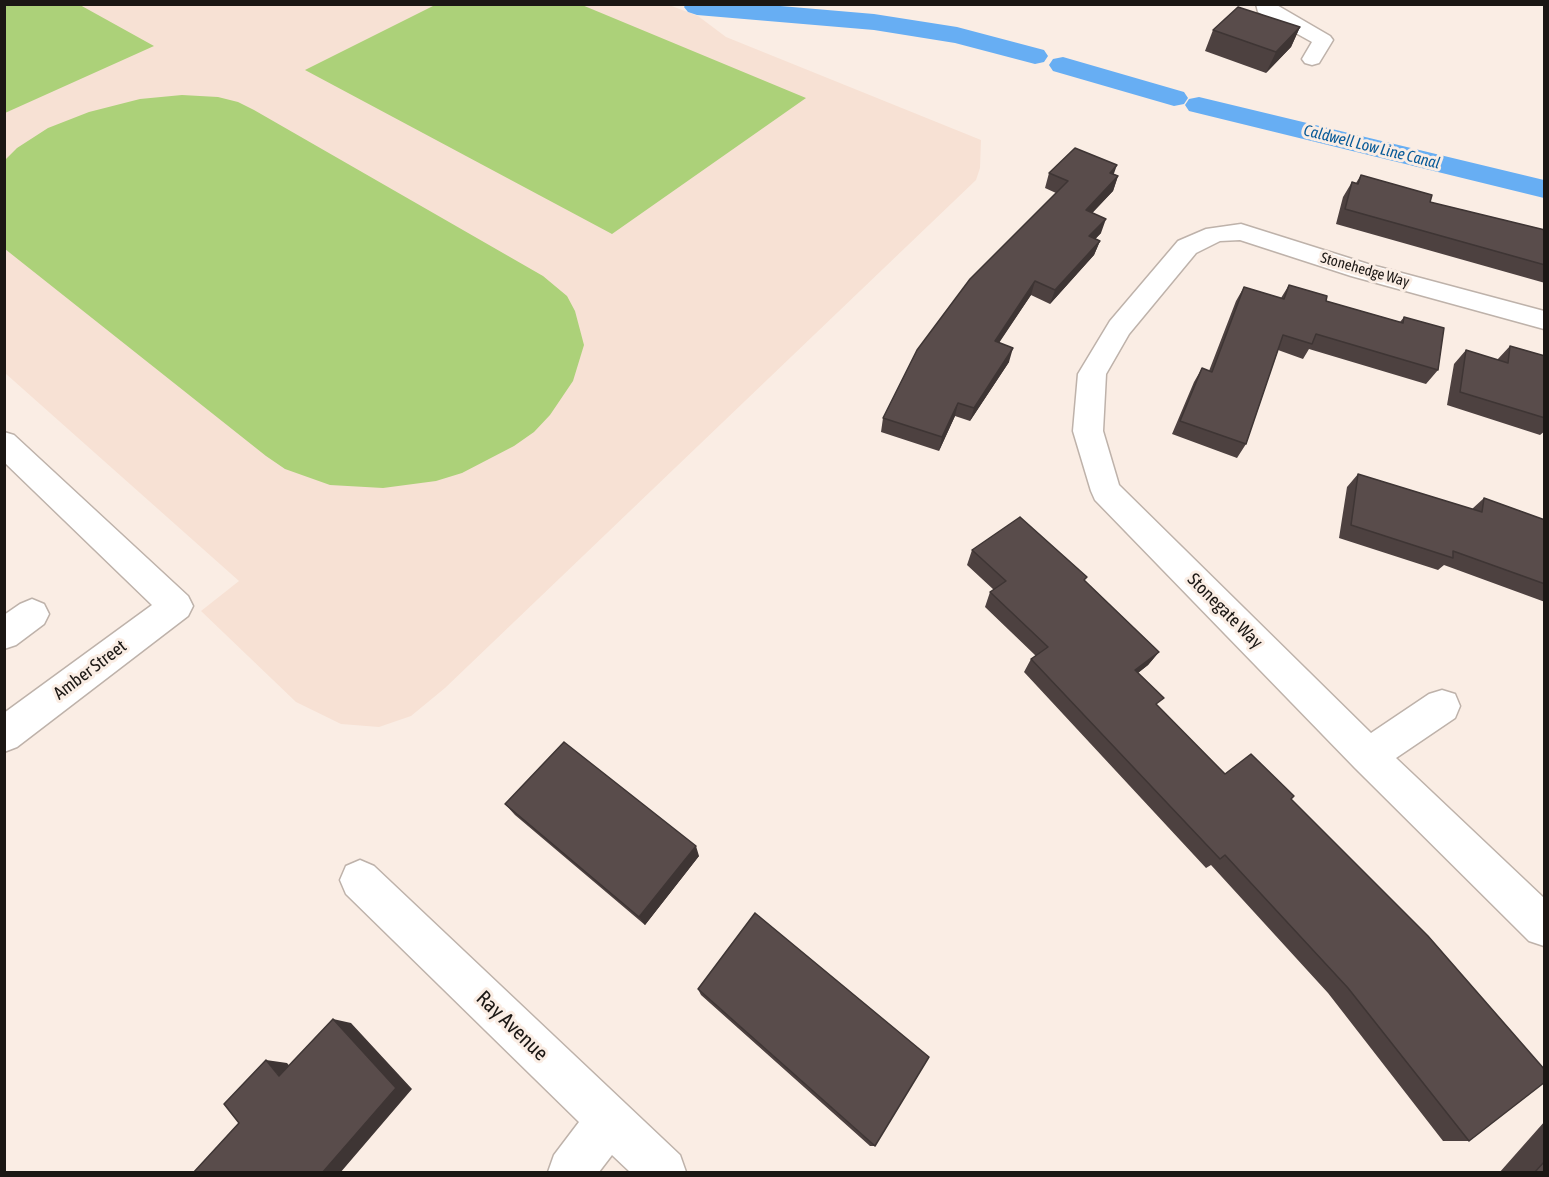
<!DOCTYPE html>
<html>
<head>
<meta charset="utf-8">
<style>
  body { margin:0 }
  #map { position:relative; width:1549px; height:1177px; overflow:hidden; background:#faede4; font-family:"Asap Condensed",sans-serif }
  canvas { display:block }
  .frame { position:absolute; inset:0; border:6px solid #1b1714; pointer-events:none }
</style>
</head>
<body>
<div id="map">
<canvas width="1549" height="1177"></canvas>
<div class="frame"></div>
</div>
<script>
const ctx = document.querySelector('canvas').getContext('2d');
ctx.lineJoin = 'round';
function fill(path, color) {
  ctx.fillStyle = color;
  ctx.fill(path, 'evenodd');
}
function poly(rows) {
  const path = new Path2D();
  for (const r of rows) {
    path.moveTo(r[0], r[1]);
    for (let i = 2; i < r.length; i += 2) path.lineTo(r[i], r[i + 1]);
  }
  return path;
}
function strokePath(path, color, width, dash) {
  ctx.strokeStyle = color;
  ctx.lineWidth = width;
  ctx.lineCap = dash ? 'butt' : 'round';
  ctx.setLineDash(dash || []);
  ctx.stroke(path);
}
function drawText(font, color, halo, rows, align = 'center') {
  ctx.font = font + ' "Asap Condensed",sans-serif';
  ctx.lineWidth = 6;
  ctx.setLineDash([]);
  ctx.textBaseline = 'middle';
  ctx.strokeStyle = halo;
  ctx.fillStyle = color;
  for (const [text, x, y, turn = 0] of rows) {
    ctx.save();
    ctx.translate(x, y);
    ctx.rotate((+turn || 0) * Math.PI / 180);
    ctx.textAlign = isNaN(turn) ? turn : align;
    if (halo) ctx.strokeText(text, 0, 0);
    ctx.fillText(text, 0, 0);
    ctx.restore();
  }
}
const education = poly([
  [5,5,669,5,698,16,726,37,981,140,980,168,976,180,445,688,411,716,379,727,341,724,296,702,201,611,239,581,5,373]
]);
const green = poly([
  [437,4,582,5,806,98,612,234,305,70],
  [4,5,80,5,154,46,5,113],
  [182,95,218,97,238,102,254,110,543,276,567,296,575,311,584,345,573,381,550,415,534,432,514,446,462,473,436,481,383,488,330,485,285,469,266,456,5,249,5,160,17,148,48,128,89,112,140,99]
]);
const canal = poly([
  [686,4,757,4,874,14,957,27,1044,50,1048,56,1044,62,1035,64,955,43,874,30,697,15,688,12,684,7,686,4],
  [1063,57,1184,92,1188,98,1184,104,1174,106,1053,71,1049,65,1053,59,1063,57],
  [1199,97,1544,180,1544,198,1189,111,1185,105,1189,99,1199,97]
]);
const minor = poly([
  [1256,4,1275,4,1330,36,1333,40,1319,63,1312,65,1305,63,1302,59,1312,42,1258,12,1256,4],
  [1241,224,1368,264,1544,311,1544,329,1351,276,1240,240,1220,241,1196,253,1129,334,1106,374,1103,431,1119,485,1371,733,1429,694,1442,690,1455,694,1460,706,1455,718,1396,758,1544,898,1544,946,1529,941,1355,768,1095,500,1091,491,1073,431,1078,374,1110,321,1178,241,1206,229,1241,224],
  [4,432,14,435,188,596,193,606,188,616,17,747,4,752,4,713,152,605,4,462,4,432],
  [32,599,44,604,49,614,44,624,16,645,4,649,4,615,20,604,32,599],
  [360,860,374,866,680,1155,686,1172,630,1172,612,1155,599,1172,548,1172,554,1155,579,1122,346,894,340,880,346,866,360,860]
]);
const wall = poly([
  [1300,27,1291,47,1266,73,1205,51,1213,30],
  [1049,173,1114,174,1118,176,1113,191,1092,213,1101,233,1095,239,1100,241,1094,255,1050,304,1031,295,999,342,1009,362,970,421,955,416,939,451,881,432,883,418,1056,193,1045,188],
  [1361,175,1430,202,1545,230,1545,283,1336,224,1343,197,1352,182,1356,183],
  [1289,285,1326,301,1400,322,1404,317,1438,370,1426,384,1309,349,1303,359,1278,350,1246,444,1237,458,1172,434,1194,382,1202,368,1209,371,1236,301,1244,287,1281,298],
  [1510,346,1545,356,1545,431,1540,435,1447,405,1454,364,1466,350,1497,360],
  [1358,474,1472,509,1484,498,1545,520,1545,602,1444,565,1438,570,1339,538,1347,487],
  [972,550,1085,581,1159,652,1148,665,1138,673,1157,706,1225,774,1291,799,1469,1141,1443,1141,1328,993,1211,865,1206,868,1024,672,1031,659,1036,656,985,607,990,592,994,590,967,565],
  [505,804,699,856,645,925,515,815],
  [698,989,875,1146,870,1146,701,995],
  [1545,1121,1545,1173,1499,1173]
]);
const shadedWall = poly([
  [1300,27,1291,47,1266,73,1276,52],
  [1117,165,1112,179,1110,173],
  [1118,176,1113,191,1081,225,1086,210],
  [1106,219,1101,233,1084,251,1089,236],
  [1100,241,1094,255,1050,304,1055,290],
  [1035,281,1031,295,991,355,995,341],
  [1013,348,1009,362,970,421,974,408],
  [958,403,955,416,939,451,942,437],
  [1159,652,1148,665,1125,683,1135,670],
  [696,846,699,856,645,925,639,917],
  [333,1019,351,1023,412,1089,340,1173,322,1173],
  [266,1060,287,1063,300,1078,279,1076]
]);
const building = poly([
  [1238,7,1300,27,1276,52,1213,30,1238,7],
  [1075,148,1117,165,1110,173,1118,176,1086,210,1106,219,1089,236,1100,241,1055,290,1035,281,995,341,1013,348,974,408,958,403,942,437,883,418,917,350,970,279,1068,181,1049,173,1075,148],
  [1361,175,1432,195,1430,202,1545,230,1545,265,1345,209,1352,182,1358,184,1361,175],
  [1289,285,1327,296,1326,301,1403,323,1404,317,1444,328,1438,370,1316,334,1312,344,1283,335,1246,444,1180,421,1202,368,1212,372,1244,287,1284,299,1289,285],
  [1510,346,1545,356,1545,418,1460,392,1466,350,1508,363,1510,346],
  [1358,474,1482,512,1484,498,1545,520,1545,584,1453,551,1453,558,1351,525,1358,474],
  [1020,517,1087,577,1084,580,1159,652,1135,670,1164,698,1156,704,1225,774,1251,754,1294,796,1291,799,1428,936,1545,1070,1545,1082,1469,1141,1348,988,1225,855,1220,859,1031,659,1048,647,990,592,1006,581,972,550,1020,517],
  [564,742,696,846,639,917,505,804,564,742],
  [755,913,929,1057,875,1146,698,989,755,913],
  [333,1019,396,1088,322,1173,193,1173,239,1123,224,1104,266,1060,279,1076,333,1019],
  [1545,1161,1545,1173,1534,1173,1545,1161]
]);
const farStreetnames = [
  ["Stonehedge Way",1365,270,16]
];
const farWaternames = [
  ["Caldwell Low Line Canal",1372,147,14]
];
const streetNames = [
  ["Stonegate Way",1225,611,45],
  ["Amber Street",90,670,-37]
];
const nearStreetnames = [
  ["Ray Avenue",512,1026,44]
];
fill(education, '#f7e1d4');
fill(green, '#acd179');
fill(canal, '#67aef3');
strokePath(minor, '#beb2aa', 3);
fill(minor, '#fff');
fill(wall, '#4d4140');
fill(shadedWall, '#3e3534');
fill(building, '#594c4b');
strokePath(building, '#3e3534', 1.5);
drawText('15px', '#1b1714', '#faede4', farStreetnames);
drawText('italic 16px', '#085a98', '#faede4', farWaternames);
drawText('18px', '#1b1714', '#faede4', streetNames);
drawText('21px', '#1b1714', '#faede4', nearStreetnames);
</script>
</body>
</html>
